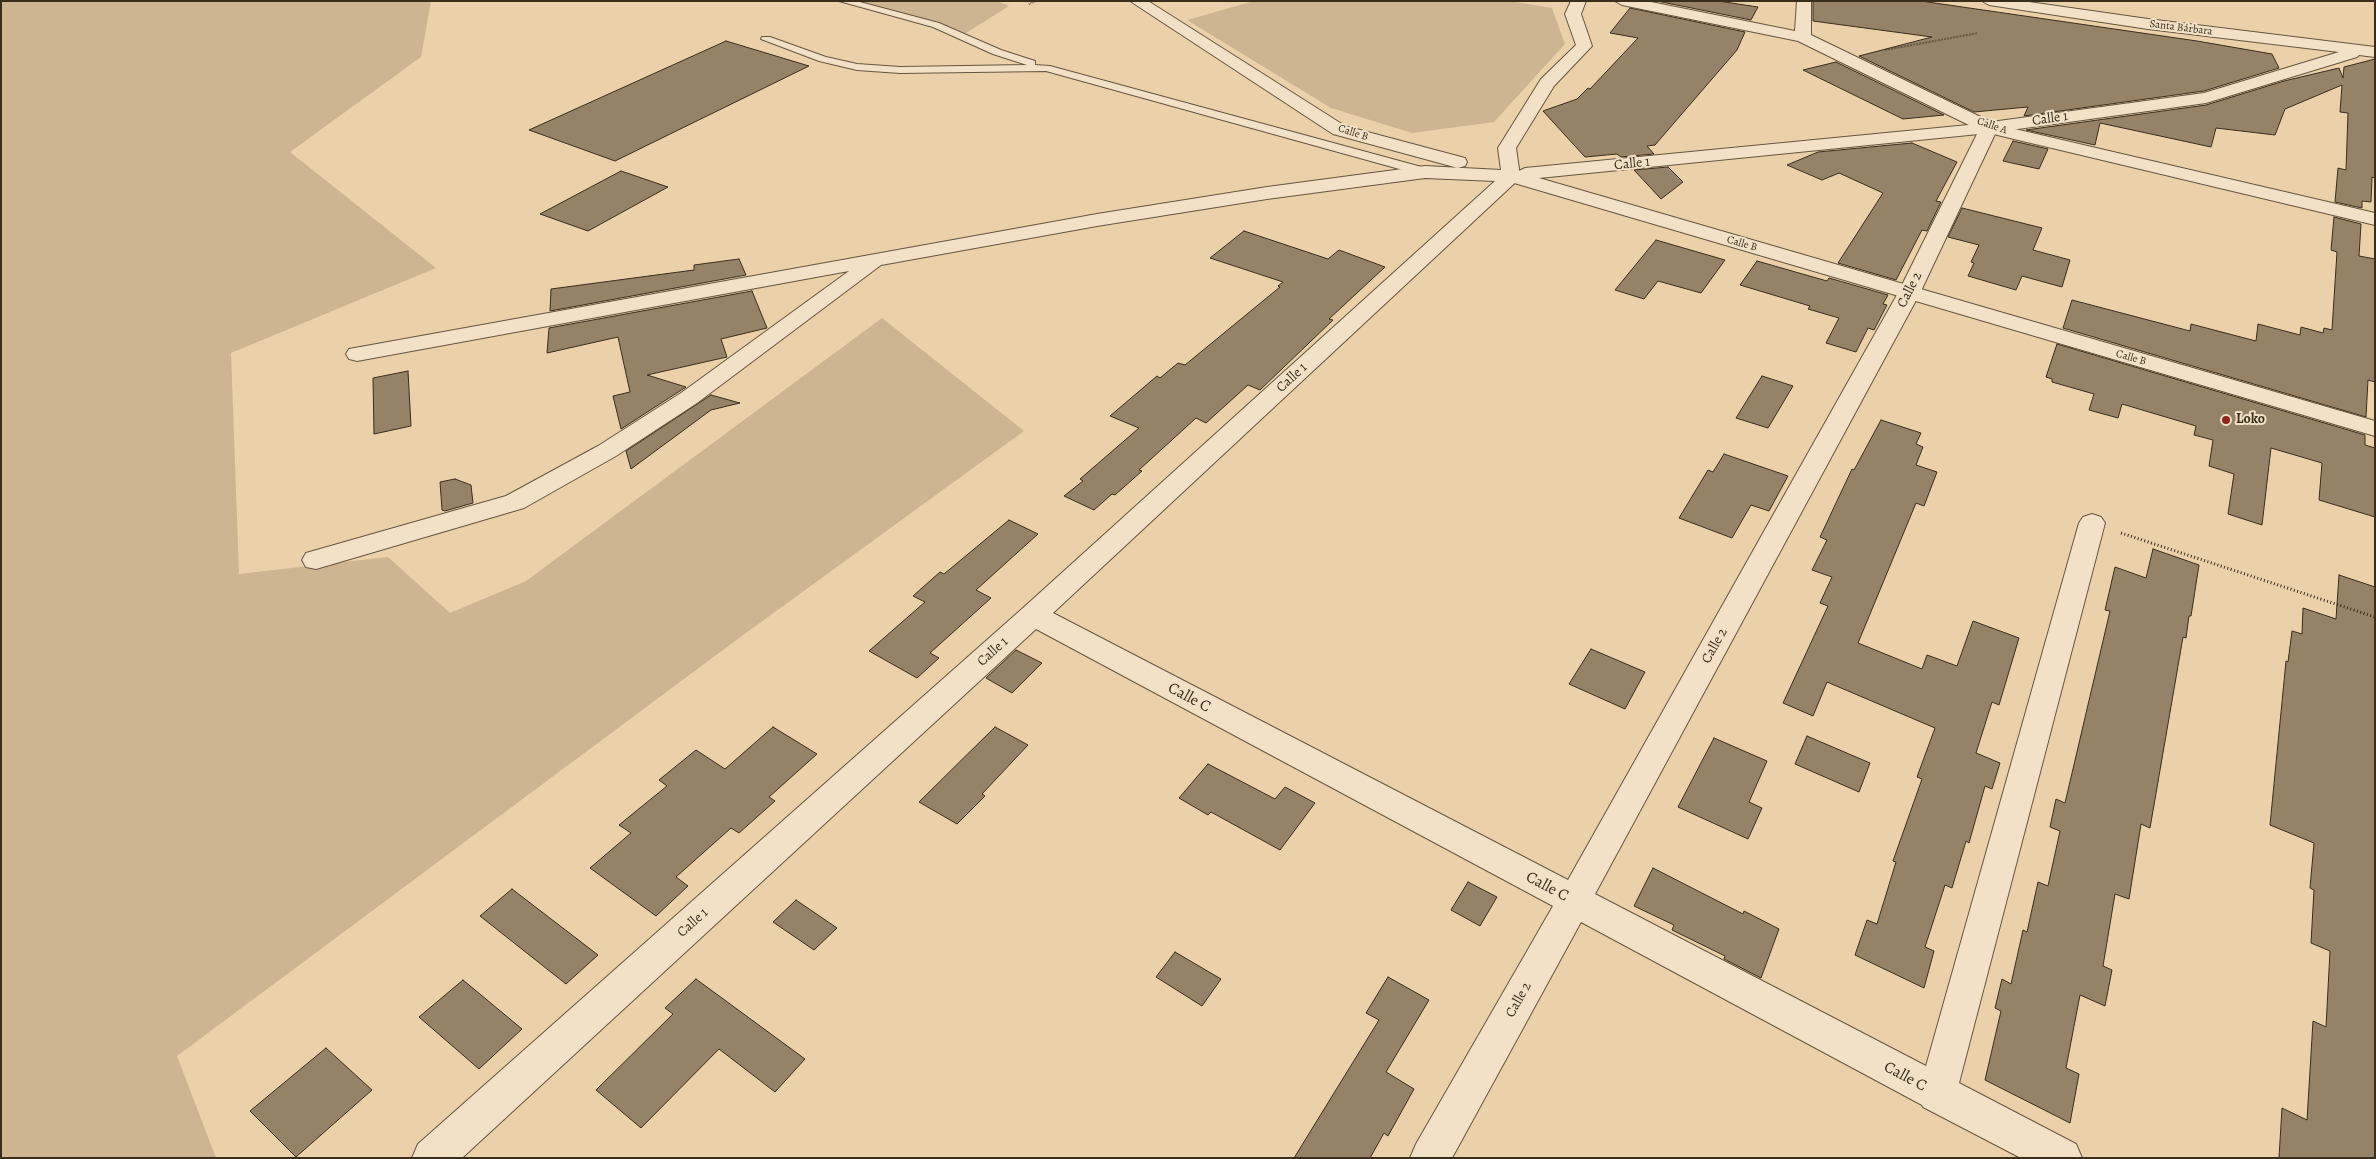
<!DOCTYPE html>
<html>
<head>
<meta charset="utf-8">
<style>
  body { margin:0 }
  #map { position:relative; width:2376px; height:1159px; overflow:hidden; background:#ebd1a9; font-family:Alegreya,serif }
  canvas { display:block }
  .frame { position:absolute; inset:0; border:2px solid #392d1d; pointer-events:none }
</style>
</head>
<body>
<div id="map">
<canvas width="2376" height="1159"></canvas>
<div class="frame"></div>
</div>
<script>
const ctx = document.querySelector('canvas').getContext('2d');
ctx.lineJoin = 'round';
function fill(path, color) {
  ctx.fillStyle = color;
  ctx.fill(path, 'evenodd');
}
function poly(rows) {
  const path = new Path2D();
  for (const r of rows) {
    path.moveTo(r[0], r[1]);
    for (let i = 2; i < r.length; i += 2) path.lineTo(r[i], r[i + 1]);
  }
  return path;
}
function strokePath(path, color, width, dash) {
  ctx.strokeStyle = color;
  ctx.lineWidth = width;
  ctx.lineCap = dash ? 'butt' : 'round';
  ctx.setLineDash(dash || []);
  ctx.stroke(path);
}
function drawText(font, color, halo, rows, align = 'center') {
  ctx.font = font + ' Alegreya,serif';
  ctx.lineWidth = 4;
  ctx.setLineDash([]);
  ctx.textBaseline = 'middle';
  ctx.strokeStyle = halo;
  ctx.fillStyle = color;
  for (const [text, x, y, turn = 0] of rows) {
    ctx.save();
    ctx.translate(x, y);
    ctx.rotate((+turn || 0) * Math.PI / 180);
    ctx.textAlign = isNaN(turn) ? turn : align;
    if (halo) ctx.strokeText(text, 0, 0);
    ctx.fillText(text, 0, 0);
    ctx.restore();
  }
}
const green = poly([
  [1,1,431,1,421,57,290,152,436,268,231,353,239,574,388,557,450,613,526,581,882,318,1024,431,735,641,177,1056,216,1158,1,1158],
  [843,1,997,1,1009,6,963,35],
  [1254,1,1509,1,1552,8,1565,44,1494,122,1412,133,1331,108,1187,20]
]);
const building = poly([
  [1657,1,1718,1,1758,7,1751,20,1657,1],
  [1813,1,1921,1,2197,41,2272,54,2279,68,2204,91,2024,116,2028,107,1974,112,1859,56,1932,37,1813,21,1813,1],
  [1630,8,1745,32,1737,50,1655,145,1647,146,1654,154,1621,157,1617,154,1585,157,1543,111,1577,99,1588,88,1590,89,1638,38,1610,33,1630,8],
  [726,41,809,66,615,161,529,130,726,41],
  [2375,59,2375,178,2372,177,2371,202,2362,201,2362,208,2335,202,2338,168,2346,170,2348,113,2340,112,2342,85,2285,109,2275,135,2216,128,2211,147,2100,123,2095,145,2026,130,2206,105,2284,81,2339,68,2343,78,2344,67,2375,59],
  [1836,62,1944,115,1903,119,1803,70,1836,62],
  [2013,141,2048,149,2039,169,2003,161,2013,141],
  [1912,143,1957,162,1936,201,1941,202,1927,231,1922,230,1896,280,1838,263,1883,193,1839,173,1822,180,1787,165,1818,152,1912,143],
  [1668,167,1683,182,1661,199,1634,170,1668,167],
  [621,171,668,187,588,231,540,214,621,171],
  [1962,208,2042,228,2033,250,2070,260,2062,287,2022,276,2016,290,1968,276,1974,263,1971,262,1979,245,1948,237,1962,208],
  [2334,217,2361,224,2359,256,2375,259,2375,382,2368,380,2366,417,2063,328,2072,300,2190,331,2191,324,2256,341,2258,324,2300,335,2301,327,2323,333,2324,328,2332,330,2337,252,2331,250,2334,217],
  [1244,231,1328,259,1339,250,1385,267,1329,319,1333,320,1260,390,1248,385,1206,423,1196,418,1139,470,1142,471,1115,495,1112,494,1094,510,1064,496,1083,481,1080,479,1139,428,1110,416,1157,376,1160,378,1178,363,1185,365,1280,287,1278,286,1283,282,1210,258,1244,231],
  [1656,240,1725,260,1701,293,1658,281,1644,299,1615,290,1656,240],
  [739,259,746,275,550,311,551,289,694,270,694,265,739,259],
  [1757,261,1827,281,1829,278,1888,295,1883,304,1887,305,1874,330,1868,328,1856,352,1826,343,1839,318,1808,309,1810,306,1740,285,1757,261],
  [752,291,767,328,721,339,727,357,647,375,686,387,621,429,613,396,630,392,618,337,547,353,549,328,752,291],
  [2057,344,2365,435,2365,445,2375,448,2375,517,2319,500,2322,463,2271,448,2262,525,2228,514,2234,474,2209,466,2213,440,2194,435,2196,426,2122,404,2118,418,2089,410,2094,394,2052,382,2052,379,2046,377,2057,344],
  [408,371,411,426,374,434,373,378,408,371],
  [1762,376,1793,386,1768,428,1736,418,1762,376],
  [711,395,740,403,711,410,631,469,626,451,711,395],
  [1881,420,1921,433,1916,444,1923,447,1916,465,1937,472,1924,506,1916,503,1858,643,1922,669,1927,655,1957,666,1973,621,2019,638,1999,705,1992,702,1976,753,2000,763,1992,789,1985,786,1969,843,1966,841,1952,888,1945,885,1925,947,1934,951,1924,988,1855,955,1867,920,1877,924,1896,862,1893,861,1922,779,1917,777,1935,728,1827,682,1813,716,1783,703,1828,606,1820,603,1832,577,1812,570,1827,540,1820,537,1852,469,1854,470,1881,420],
  [1724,454,1788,476,1769,511,1751,505,1732,538,1679,518,1708,470,1713,472,1724,454],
  [455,479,471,485,473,503,445,511,442,510,440,482,455,479],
  [1009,520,1038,534,976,590,991,598,930,653,939,658,917,678,869,651,925,602,913,596,940,572,944,574,1009,520],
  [2153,549,2199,565,2191,616,2189,616,2186,638,2183,637,2150,828,2141,824,2129,899,2115,894,2103,966,2112,970,2105,1006,2080,995,2066,1068,2079,1074,2070,1123,1985,1080,2001,1011,1995,1008,2002,979,2011,984,2023,930,2027,932,2038,882,2048,886,2060,831,2050,827,2056,799,2065,803,2110,611,2105,610,2115,567,2146,578,2153,549],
  [2339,575,2375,587,2375,1158,2279,1158,2282,1108,2307,1120,2313,1021,2326,1027,2330,951,2311,943,2314,890,2310,888,2314,843,2270,825,2286,661,2288,662,2292,631,2302,634,2303,608,2336,619,2339,575],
  [1591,649,1645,672,1625,709,1569,684,1591,649],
  [1016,650,1042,663,1012,693,986,678,1016,650],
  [773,727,817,754,769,797,775,801,739,833,731,828,676,877,688,886,656,916,590,868,631,833,619,825,667,786,659,780,696,750,725,769,773,727],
  [995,727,1028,745,982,794,985,796,957,824,919,802,995,727],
  [1807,736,1870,763,1859,792,1795,764,1807,736],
  [1714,738,1767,761,1749,802,1762,808,1748,839,1678,807,1714,738],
  [1208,764,1275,799,1285,787,1315,803,1280,850,1211,812,1208,815,1179,798,1208,764],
  [1653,868,1743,914,1744,911,1779,929,1761,978,1724,959,1725,956,1672,930,1674,925,1634,906,1653,868],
  [1468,882,1497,897,1480,926,1451,910,1468,882],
  [512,889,598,955,566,984,480,916,512,889],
  [796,900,837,928,814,950,773,922,796,900],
  [1175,952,1221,979,1202,1006,1156,977,1175,952],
  [1388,977,1429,1000,1386,1072,1414,1089,1388,1136,1384,1133,1370,1158,1294,1158,1379,1020,1366,1013,1388,977],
  [696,979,805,1059,775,1092,719,1049,641,1128,596,1090,673,1014,665,1008,696,979],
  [463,980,522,1029,479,1069,419,1017,463,980],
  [326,1048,372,1090,296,1157,250,1111,326,1048]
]);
const pathFar1 = poly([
  [1029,4,1036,1],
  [1885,50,1978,33]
]);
const path = poly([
  [2121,533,2375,617]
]);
const service = poly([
  [839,1,856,1,939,23,1001,50,1035,61,1035,65,1050,66,1429,169,1431,172,1425,176,1421,175,1046,71,900,73,857,70,819,61,761,39,762,37,770,37,826,57,857,64,900,67,1027,65,993,54,933,27,839,1]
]);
const minor = poly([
  [1130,1,1148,1,1345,126,1465,158,1467,162,1465,166,1458,168,1333,134,1130,1],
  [1571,1,1586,1,1581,14,1592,46,1554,86,1516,148,1520,176,1518,180,1053,613,1568,880,1898,293,1979,130,1798,41,1622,5,1615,1,1646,1,1795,31,1797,1,1811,1,1811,35,1991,122,2204,93,2339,52,2148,29,1989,5,1982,1,2022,1,2148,19,2375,47,2375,57,2359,55,2357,57,2206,103,1996,132,1920,293,1595,894,1926,1066,2079,523,2083,517,2092,514,2101,517,2105,523,1959,1083,2076,1144,2082,1158,2021,1158,1923,1107,1922,1105,1581,922,1452,1158,1410,1158,1416,1144,1553,906,1036,629,462,1158,412,1158,418,1144,1023,608,1495,181,1425,178,1267,199,1097,226,881,265,697,403,616,456,524,508,316,569,306,567,302,560,306,553,506,496,598,446,681,393,849,271,357,361,349,359,346,354,349,349,1097,214,1267,187,1425,166,1501,170,1498,148,1541,79,1576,45,1565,14,1571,1]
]);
const tertiary = poly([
  [1989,123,2375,213,2375,225,1989,133,1539,178,2375,421,2375,436,1504,180,1502,176,1504,172,1517,172,1525,168,1989,123]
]);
const markers = [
  [2226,420,5,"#8f2418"]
];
const farStreetnames = [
  ["Santa Bárbara",2181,28,7],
  ["Calle A",1992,126,19],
  ["Calle B",1353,133,18],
  ["Calle B",1742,244,16],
  ["Calle B",2131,358,16]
];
const streetNames = [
  ["Calle 1",2050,119,-8],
  ["Calle 1",1632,164,-6],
  ["Calle 2",1910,290,-63],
  ["Calle 1",1292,378,-43],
  ["Calle 2",1715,646,-61],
  ["Calle 1",993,652,-42],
  ["Calle 1",693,923,-42],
  ["Calle 2",1519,1000,-61]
];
const poiNames = [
  ["Loko",2236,420]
];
const nearStreetnames = [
  ["Calle C",1189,698,28],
  ["Calle C",1547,887,28],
  ["Calle C",1905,1077,28]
];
fill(green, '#cdb591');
fill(building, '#968266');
strokePath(building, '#392d1d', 1);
strokePath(service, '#665640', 2);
strokePath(minor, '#665640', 2);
strokePath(tertiary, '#665640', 2);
strokePath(pathFar1, '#392d1d', 2, [0.5, 1]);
strokePath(path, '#392d1d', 3, [1, 2.5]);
fill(service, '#f2e1c7');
fill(minor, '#f2e1c7');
fill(tertiary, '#f2e1c7');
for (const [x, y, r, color] of markers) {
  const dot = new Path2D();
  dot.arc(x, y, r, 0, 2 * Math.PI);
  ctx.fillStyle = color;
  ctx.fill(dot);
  strokePath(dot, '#f2e1c7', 2);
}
drawText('11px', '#392d1d', '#f2e1c7', farStreetnames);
drawText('14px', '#392d1d', '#f2e1c7', streetNames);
drawText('bold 14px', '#392d1d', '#f2e1c7', poiNames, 'left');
drawText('16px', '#392d1d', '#f2e1c7', nearStreetnames);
</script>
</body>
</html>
